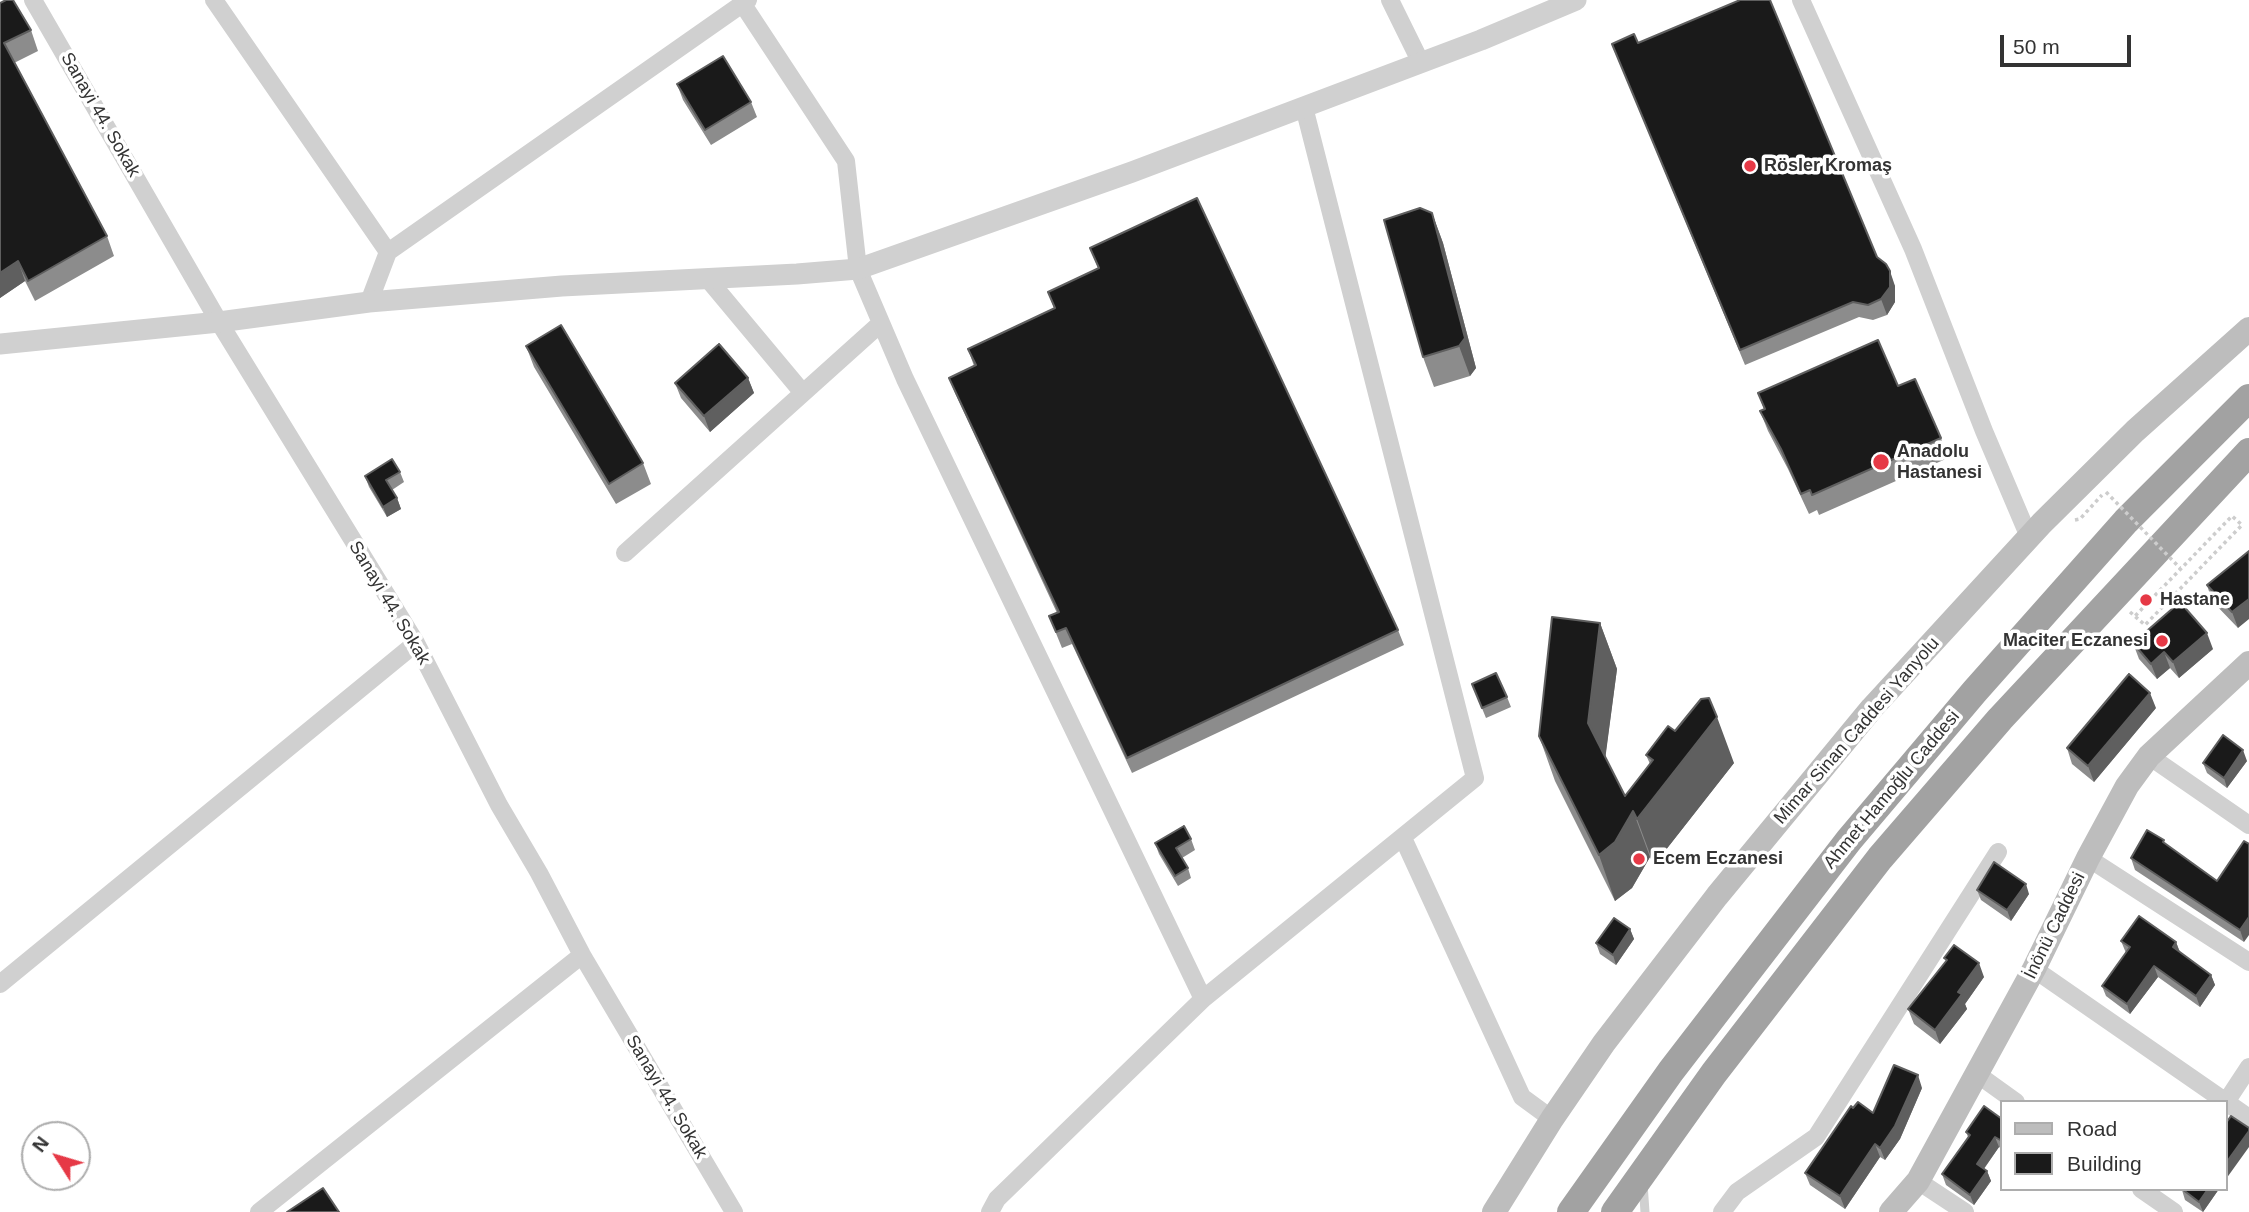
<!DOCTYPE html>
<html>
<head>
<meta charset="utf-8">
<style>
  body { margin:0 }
  #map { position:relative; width:2249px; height:1212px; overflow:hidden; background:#fff; font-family:Arial,sans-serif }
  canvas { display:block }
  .legend { position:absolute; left:2000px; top:1100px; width:228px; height:91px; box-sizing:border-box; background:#fff; border:2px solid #adadad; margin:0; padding:9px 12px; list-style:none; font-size:21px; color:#333 }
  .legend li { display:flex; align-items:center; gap:14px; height:35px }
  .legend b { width:35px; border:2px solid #adadad }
  .north { position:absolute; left:21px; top:1121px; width:70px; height:70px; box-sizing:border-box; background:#fff; border:2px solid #adadad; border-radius:50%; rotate:307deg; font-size:19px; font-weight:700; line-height:28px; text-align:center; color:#333 }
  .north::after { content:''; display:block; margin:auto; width:24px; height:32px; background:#e63946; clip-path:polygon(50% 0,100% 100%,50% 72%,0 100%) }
  .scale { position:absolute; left:2000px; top:35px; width:131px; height:32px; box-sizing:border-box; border:4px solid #333; border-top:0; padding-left:9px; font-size:21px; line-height:24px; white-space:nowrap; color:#333; -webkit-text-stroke:5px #fff; paint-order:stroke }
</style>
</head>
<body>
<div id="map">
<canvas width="2249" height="1212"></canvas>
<ul class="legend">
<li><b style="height:9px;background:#bdbdbd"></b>Road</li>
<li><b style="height:19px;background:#1a1a1a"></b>Building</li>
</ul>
<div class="north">N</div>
<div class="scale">50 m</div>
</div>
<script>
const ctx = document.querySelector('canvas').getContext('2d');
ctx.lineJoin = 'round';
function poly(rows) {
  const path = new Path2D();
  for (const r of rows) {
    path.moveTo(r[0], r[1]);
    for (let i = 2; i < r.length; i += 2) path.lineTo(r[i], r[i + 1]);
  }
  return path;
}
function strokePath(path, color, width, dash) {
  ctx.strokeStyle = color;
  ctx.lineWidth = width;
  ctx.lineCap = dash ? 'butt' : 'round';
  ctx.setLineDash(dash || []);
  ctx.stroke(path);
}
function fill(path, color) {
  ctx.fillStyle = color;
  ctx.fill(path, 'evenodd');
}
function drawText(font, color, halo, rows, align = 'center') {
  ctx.font = font + ' Arial,sans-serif';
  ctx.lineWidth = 7;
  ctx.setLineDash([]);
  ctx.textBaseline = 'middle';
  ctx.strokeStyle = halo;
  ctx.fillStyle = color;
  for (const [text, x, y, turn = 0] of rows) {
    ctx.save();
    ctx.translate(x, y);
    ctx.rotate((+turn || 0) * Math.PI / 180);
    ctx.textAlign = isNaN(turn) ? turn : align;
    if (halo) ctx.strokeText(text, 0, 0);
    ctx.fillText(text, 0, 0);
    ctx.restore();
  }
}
const path = poly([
  [2075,520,2080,519,2102,495],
  [2130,612,2145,625,2242,525,2232,516,2135,616]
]);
const service = poly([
  [1643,1183,1645,1212]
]);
const minor = poly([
  [33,0,219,322,416,643,499,805,539,873,582,955,734,1212],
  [214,0,388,252],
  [1390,0,1421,63],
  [1801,0,1913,249,1984,431,2029,537],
  [742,3,846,161,858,269,905,379,1203,999],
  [707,278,803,393],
  [369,302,388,252,748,0],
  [625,553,881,323],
  [2149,756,2249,825],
  [1403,838,1522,1097,1552,1119],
  [2088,858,2249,962],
  [2034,969,2226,1102],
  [0,984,416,643],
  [2249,1067,2226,1102,2249,1118],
  [1977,1074,2016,1102],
  [1918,1181,1965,1212],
  [2141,1189,2174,1212],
  [259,1212,582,955],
  [990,1212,997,1199,1203,999,1475,778,1304,107],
  [1722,1212,1737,1192,1816,1137,1998,852]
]);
const tertiary = poly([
  [0,344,219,322,369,302,562,286,797,274,858,269,1132,172,1481,40,1576,0]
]);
const secondary = poly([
  [1494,1212,1552,1119,1604,1043,1717,896,1872,708,2042,523,2135,431,2249,329],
  [1891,1212,1918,1181,2034,969,2088,858,2127,786,2149,756,2249,663]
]);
const trunk = poly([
  [1571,1212,1671,1071,1849,840,1975,691,2126,521,2249,398],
  [1615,1212,1714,1073,1880,858,2000,719,2249,452]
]);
const pathBridge = poly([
  [2106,492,2180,568]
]);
const wall = poly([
  [0,3,31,30,38,51,14,63,107,236,114,256,35,301,25,281,0,298],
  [1638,43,1877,257,1895,286,1895,302,1887,315,1873,320,1859,317,1745,365,1612,44],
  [677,84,751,102,757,117,711,145,683,100],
  [1432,213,1443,243,1476,368,1470,376,1434,387,1423,357],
  [1090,248,1398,630,1404,645,1132,773,1072,644,1062,648,1049,616,1057,613,955,393,949,378,974,366,968,349,1054,308,1048,292,1098,268],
  [526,346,643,463,651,484,616,504,534,367],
  [748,378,754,393,710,432,681,398,675,383],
  [1898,386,1941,438,1948,458,1819,515,1817,510,1809,514,1788,469,1768,431,1760,411,1764,409,1758,393],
  [400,472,404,482,392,490,397,498,401,509,387,517,369,487,365,476],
  [2249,551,2238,628,2212,601,2207,585],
  [1600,623,1617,669,1605,758,1625,796,1650,764,1646,755,1675,731,1734,763,1654,865,1650,857,1632,888,1615,901,1555,781,1539,736],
  [2133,643,2213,649,2179,678,2170,668,2157,679,2139,659],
  [1472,684,1507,697,1511,707,1486,718],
  [2156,708,2094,782,2072,764,2067,748],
  [2247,761,2227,788,2207,773,2203,763],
  [1191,839,1195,850,1182,858,1188,868,1191,878,1178,886,1159,854,1155,843],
  [2244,841,2244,942,2135,870,2131,858,2165,844,2217,881],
  [1977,890,2029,894,2011,921,1981,900],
  [1630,929,1634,939,1616,965,1600,954,1596,943],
  [2121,941,2176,942,2180,952,2211,975,2215,985,2200,1007,2158,977,2130,1014,2106,996,2102,986,2126,953],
  [1944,958,1984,977,1965,1004,1967,1009,1940,1044,1914,1024,1908,1009,1946,961],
  [1922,1088,1900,1139,1885,1160,1880,1157,1845,1209,1810,1185,1805,1173,1853,1108,1873,1113],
  [2002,1119,2002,1149,1999,1147,1984,1169,1987,1171,1991,1181,1974,1205,1946,1185,1942,1174,1968,1137,1966,1132],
  [2219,1189,2203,1212,2185,1200,2182,1190]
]);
const shadedWall = poly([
  [1432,213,1443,243,1476,368,1470,376,1459,346],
  [18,261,25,281,0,298,0,273],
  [1890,271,1895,286,1895,302,1887,315,1881,299],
  [748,378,754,393,710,432,704,416],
  [397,498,401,509,387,517,383,507],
  [2249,599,2249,619,2238,628,2232,612],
  [1600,623,1617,669,1604,768,1588,723],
  [2207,633,2213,649,2179,678,2173,662],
  [2164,652,2170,668,2157,679,2151,664],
  [2150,693,2156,708,2094,782,2088,766],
  [1717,717,1734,763,1654,865,1637,819],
  [2243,750,2247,761,2227,788,2224,778],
  [1633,811,1650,857,1632,888,1615,901,1599,855],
  [2026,884,2029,894,2011,921,2007,910],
  [2249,917,2249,935,2244,942,2240,930],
  [1630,929,1634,939,1616,965,1613,955],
  [2176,942,2180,953,2173,947],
  [1979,963,1984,977,1965,1004,1967,1009,1940,1044,1935,1030,1958,992],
  [2154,966,2158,977,2130,1014,2127,1004],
  [2211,975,2215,985,2200,1007,2196,996],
  [1918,1075,1922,1088,1900,1139,1885,1160,1880,1148],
  [2249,1131,2249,1147,2226,1179,2226,1163],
  [1995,1137,1999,1147,1980,1174,1977,1164],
  [1875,1144,1880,1157,1845,1209,1840,1196],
  [1987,1171,1991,1181,1974,1205,1970,1195],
  [2208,1189,2219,1189,2203,1212,2199,1202]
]);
const building = poly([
  [6,0,13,0,31,30,4,43,107,236,28,281,18,261,0,273,0,3,6,0],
  [1740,0,1770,0,1877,257,1886,264,1890,271,1890,287,1881,299,1868,305,1853,302,1740,350,1612,44,1634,34,1638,43,1740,0],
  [723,56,751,102,705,130,677,84,723,56],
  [1197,198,1398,630,1127,758,1066,628,1056,632,1049,616,1059,612,949,378,976,365,968,349,1055,308,1048,292,1099,268,1090,248,1197,198],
  [1420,208,1432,213,1465,338,1459,346,1423,357,1384,220,1420,208],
  [561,325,643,463,609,484,526,346,561,325],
  [1878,340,1898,386,1915,379,1941,438,1812,495,1810,490,1801,494,1781,449,1760,411,1765,409,1758,393,1878,340],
  [719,344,748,378,704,416,675,383,719,344],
  [392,459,400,472,386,480,397,498,383,507,365,476,392,459],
  [2249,551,2249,599,2232,612,2207,585,2249,551],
  [2180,602,2207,633,2173,662,2164,652,2151,664,2133,643,2180,602],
  [1552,617,1600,623,1588,723,1625,796,1653,760,1646,755,1668,726,1675,731,1701,699,1709,698,1717,717,1637,819,1633,811,1615,842,1599,855,1539,736,1552,617],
  [1496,673,1507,697,1482,708,1472,684,1496,673],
  [2129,674,2150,693,2088,766,2067,748,2129,674],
  [2223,735,2243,750,2224,778,2203,763,2223,735],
  [1184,826,1191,839,1176,848,1188,868,1175,876,1155,843,1184,826],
  [2147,830,2164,840,2163,842,2217,881,2244,841,2249,844,2249,917,2240,930,2131,858,2147,830],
  [1994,862,2026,884,2007,910,1977,890,1994,862],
  [2139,916,2176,942,2173,947,2211,975,2196,996,2154,966,2127,1004,2102,986,2130,947,2121,941,2139,916],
  [1614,918,1630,929,1613,955,1596,943,1614,918],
  [1954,945,1979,963,1958,992,1962,994,1935,1030,1908,1009,1947,960,1944,958,1954,945],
  [1894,1065,1918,1075,1895,1126,1880,1148,1875,1144,1840,1196,1805,1173,1851,1106,1853,1108,1858,1102,1873,1113,1894,1065],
  [1984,1106,2002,1119,2002,1141,1995,1137,1977,1164,1987,1171,1970,1195,1942,1174,1970,1135,1966,1132,1984,1106],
  [2231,1116,2249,1128,2249,1131,2226,1163,2226,1123,2231,1116],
  [323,1188,339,1212,287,1212,323,1188],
  [2182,1189,2208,1189,2199,1202,2182,1189]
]);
const markers = [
  [1750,166,7,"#e63946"],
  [1881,462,9,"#e63946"],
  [2146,600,7,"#e63946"],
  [2162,641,7,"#e63946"],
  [1639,859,7,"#e63946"]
];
const streetNames = [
  ["Sanayi 44. Sokak",100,115,60],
  ["Sanayi 44. Sokak",389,603,59],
  ["Mimar Sinan Caddesi Yanyolu",1857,731,-49],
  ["Ahmet Hamoğlu Caddesi",1892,790,-50],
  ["İnönü Caddesi",2055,926,-64],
  ["Sanayi 44. Sokak",666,1097,59]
];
const poiNames = [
  ["Rösler Kromaş",1764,166],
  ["Anadolu",1897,452],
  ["Hastanesi",1897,473],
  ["Hastane",2160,600],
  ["Maciter Eczanesi",2148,641,"right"],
  ["Ecem Eczanesi",1653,859]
];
strokePath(path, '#cdcdcd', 3.5, [3.5, 3.5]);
strokePath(service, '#d0d0d0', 9);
strokePath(minor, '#d0d0d0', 18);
strokePath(tertiary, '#d0d0d0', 21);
strokePath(secondary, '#bdbdbd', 24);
strokePath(trunk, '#a2a2a2', 28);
strokePath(pathBridge, '#cdcdcd', 3.5, [3.5, 3.5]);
fill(wall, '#8c8c8c');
fill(shadedWall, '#5f5f5f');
fill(building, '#1a1a1a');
strokePath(building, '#5f5f5f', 2);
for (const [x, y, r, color] of markers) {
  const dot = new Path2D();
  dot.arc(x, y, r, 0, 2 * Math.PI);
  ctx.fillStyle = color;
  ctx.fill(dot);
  strokePath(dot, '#fff', 2.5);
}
drawText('18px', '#333', '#fff', streetNames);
drawText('bold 18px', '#333', '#fff', poiNames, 'left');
</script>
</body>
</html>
